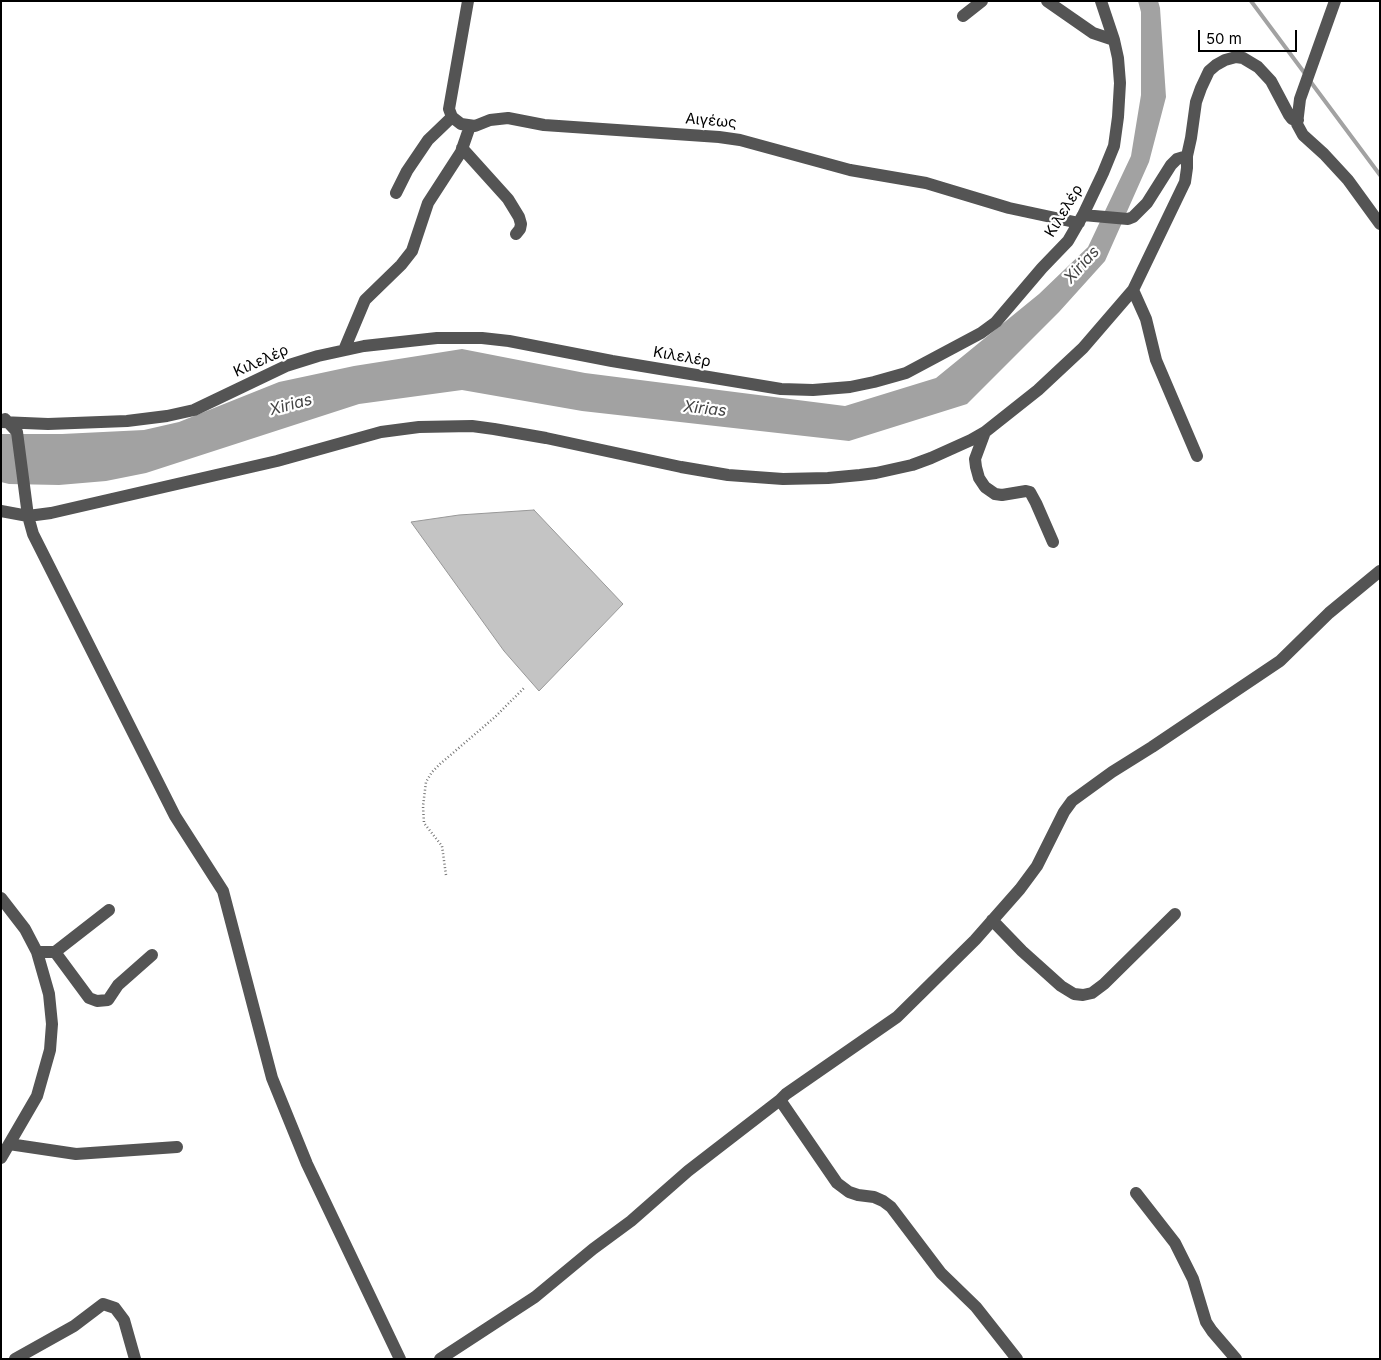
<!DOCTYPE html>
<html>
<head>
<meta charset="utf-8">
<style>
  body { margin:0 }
  #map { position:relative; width:1381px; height:1360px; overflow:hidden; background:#fff; font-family:Inter,sans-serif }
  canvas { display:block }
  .frame { position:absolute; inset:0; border:2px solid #000; pointer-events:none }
  .scale { position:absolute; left:1198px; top:30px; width:99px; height:22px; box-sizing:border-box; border:2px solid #000; border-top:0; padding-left:6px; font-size:15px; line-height:18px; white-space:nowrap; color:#000; -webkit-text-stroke:4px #fff; paint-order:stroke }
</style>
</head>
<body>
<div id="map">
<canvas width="1381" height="1360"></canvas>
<div class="frame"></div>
<div class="scale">50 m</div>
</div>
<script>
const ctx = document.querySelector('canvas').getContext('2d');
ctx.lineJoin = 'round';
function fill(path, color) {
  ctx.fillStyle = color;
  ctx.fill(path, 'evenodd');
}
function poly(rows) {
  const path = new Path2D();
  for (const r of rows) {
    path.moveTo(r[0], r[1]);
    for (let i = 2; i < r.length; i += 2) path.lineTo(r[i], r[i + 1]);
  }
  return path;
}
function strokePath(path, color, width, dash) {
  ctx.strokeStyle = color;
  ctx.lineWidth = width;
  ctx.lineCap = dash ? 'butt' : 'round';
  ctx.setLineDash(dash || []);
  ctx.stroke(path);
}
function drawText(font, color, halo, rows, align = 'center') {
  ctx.font = font + ' Inter,sans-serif';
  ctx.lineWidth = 4.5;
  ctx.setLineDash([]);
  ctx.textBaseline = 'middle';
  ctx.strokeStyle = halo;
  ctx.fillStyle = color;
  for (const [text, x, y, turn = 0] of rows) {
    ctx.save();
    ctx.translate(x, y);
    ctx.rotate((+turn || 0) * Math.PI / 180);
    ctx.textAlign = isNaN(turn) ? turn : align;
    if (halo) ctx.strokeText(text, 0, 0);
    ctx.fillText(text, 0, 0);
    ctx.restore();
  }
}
const water = poly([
  [1138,1,1158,1,1160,8,1166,97,1149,162,1105,261,1059,312,967,404,849,441,582,411,462,390,359,404,146,473,106,481,59,485,9,484,1,482,1,434,62,434,144,430,179,422,279,382,354,366,462,349,585,373,845,406,936,378,1039,294,1088,247,1131,156,1141,95,1141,12]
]);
const stream = poly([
  [1251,1,1306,75],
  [1310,81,1380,175]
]);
const building = poly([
  [534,510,623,604,539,691,504,651,411,522,459,515,534,510]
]);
const path = poly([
  [446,875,442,846,424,823,423,806,426,782,432,772,440,764,495,717,524,688]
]);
const minor = poly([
  [468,1,449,109,452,117,461,124,475,126,490,120,508,118,544,125,719,137,740,140,850,170,926,183,1009,208,1079,223],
  [1047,1,1093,33,1114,40],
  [1335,1,1300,99,1297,124,1303,135,1324,154,1348,180,1380,224],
  [963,16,982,1],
  [462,148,508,199,519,217,521,224,520,229,516,234],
  [396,193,407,171,428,140,452,117],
  [1083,215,1128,219,1133,217,1147,203,1171,165,1177,159,1187,156,1191,138,1196,102,1201,88,1209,71,1216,65,1225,60,1236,57,1243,58,1258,67,1271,81,1289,115,1292,119,1298,120],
  [1133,290,1146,319,1156,360,1197,456],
  [344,350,365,300,401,265,412,251,428,203,461,152,470,126],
  [5,419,17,432,28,516,33,534,175,816,223,891,272,1078,307,1164,400,1359],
  [1,422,48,424,127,421,167,416,194,410,286,366,318,356,364,346,437,338,482,338,509,341,612,361,781,389,813,390,850,387,874,382,906,373,981,333,996,322,1042,268,1068,241,1083,215,1103,173,1114,146,1118,117,1120,83,1118,58,1114,40,1101,1],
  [985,432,975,459,976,467,979,478,985,487,995,494,1002,495,1026,491,1030,492,1036,503,1053,542],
  [1,511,28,516,51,513,277,461,381,432,419,427,472,426,494,429,546,438,681,467,728,475,783,479,828,478,860,475,876,473,912,465,931,458,971,440,985,432,1038,390,1083,348,1133,290,1185,182,1187,168,1187,156],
  [1,898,25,929,37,952,49,994,52,1024,50,1050,37,1096,1,1158],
  [992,920,1022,951,1061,986,1074,994,1083,995,1092,993,1104,984,1175,914],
  [37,952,55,952,89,998,97,1001,108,1000,118,985,152,955],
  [55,952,109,910],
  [780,1100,837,1183,849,1192,858,1195,874,1197,883,1201,891,1207,941,1273,976,1307,1017,1359],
  [9,1144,76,1154,177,1147],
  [1136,1193,1175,1243,1193,1279,1206,1322,1212,1331,1236,1359],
  [15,1359,74,1326,103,1304,115,1308,124,1320,135,1359],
  [440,1359,535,1297,593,1249,631,1221,688,1171,780,1100,786,1094,897,1017,975,940,1020,889,1037,866,1064,812,1072,801,1112,772,1152,747,1280,661,1329,613,1380,571]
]);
const streetNames = [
  ["Αιγέως",711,121,5],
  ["Κιλελέρ",1064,211,-59],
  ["Κιλελέρ",682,357,10],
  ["Κιλελέρ",261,361,-24]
];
const waterNames = [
  ["Xirias",1082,265,-48],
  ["Xirias",291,405,-15],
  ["Xirias",705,409,6]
];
fill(water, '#a2a2a2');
strokePath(stream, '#a2a2a2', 4);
fill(building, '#c4c4c4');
strokePath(building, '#989898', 1);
strokePath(path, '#767676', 2.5, [1, 2.5]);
strokePath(minor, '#545454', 12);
drawText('15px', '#000', '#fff', streetNames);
drawText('italic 16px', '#434343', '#fff', waterNames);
</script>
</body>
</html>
